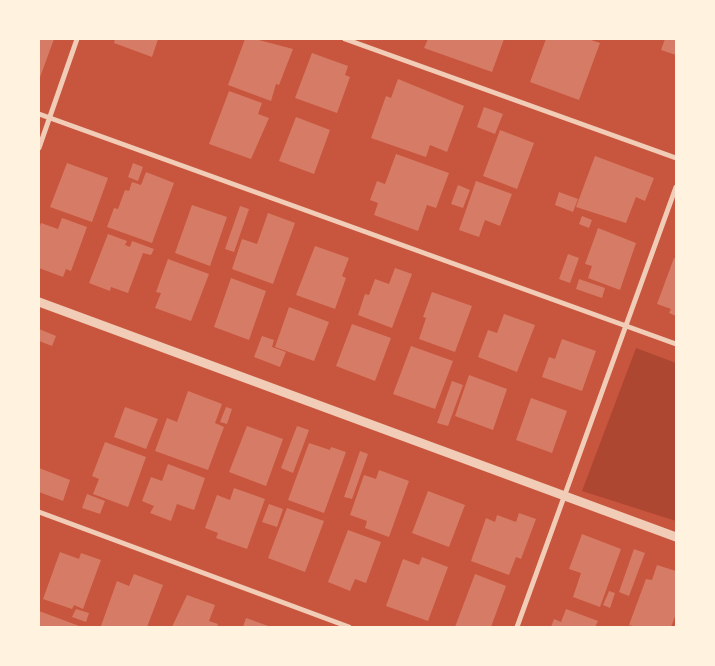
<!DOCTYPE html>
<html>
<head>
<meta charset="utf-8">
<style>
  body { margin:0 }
  #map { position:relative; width:715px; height:666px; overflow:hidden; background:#c8553d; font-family:"Alegreya Sans",sans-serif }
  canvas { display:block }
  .frame { position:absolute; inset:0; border:40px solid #fff3e0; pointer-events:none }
</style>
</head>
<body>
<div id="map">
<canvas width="715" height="666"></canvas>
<div class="frame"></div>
</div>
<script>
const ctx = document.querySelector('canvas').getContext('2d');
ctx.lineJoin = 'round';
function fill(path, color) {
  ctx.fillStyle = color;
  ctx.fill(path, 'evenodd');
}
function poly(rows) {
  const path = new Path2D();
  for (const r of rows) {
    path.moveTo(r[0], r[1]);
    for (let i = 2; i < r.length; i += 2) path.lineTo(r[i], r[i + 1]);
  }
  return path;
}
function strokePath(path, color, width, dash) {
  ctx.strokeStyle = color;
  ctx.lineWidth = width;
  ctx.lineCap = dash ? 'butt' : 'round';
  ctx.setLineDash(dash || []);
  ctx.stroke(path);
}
const green = poly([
  [636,348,676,363,676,521,582,491]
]);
const building = poly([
  [39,39,54,39,39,80],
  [115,39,158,39,152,57,114,43],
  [245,39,255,39,293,49,279,85,276,84,271,101,228,85],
  [428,39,504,39,492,72,424,48],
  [546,39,588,39,600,43,579,100,530,82],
  [665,39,676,39,676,55,661,50],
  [312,53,348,66,345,75,350,77,337,113,295,98],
  [398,79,464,106,447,152,430,145,426,157,371,138,386,96,391,98],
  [229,91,262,103,258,114,269,118,251,159,209,144],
  [484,107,503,114,495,134,477,127],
  [296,117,330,130,314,174,279,161],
  [500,130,534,143,517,189,483,176],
  [396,154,449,173,436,208,427,205,418,231,374,215,378,203,370,200,377,181,385,184],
  [595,156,654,178,645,201,636,197,626,223,576,207],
  [67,163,108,178,92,222,50,207],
  [133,163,143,167,138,181,128,177],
  [146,172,174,183,152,243,107,227,114,208,118,209,125,190,129,191,132,182,141,185],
  [476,181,512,194,500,226,485,220,479,237,459,230],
  [458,185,470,190,463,208,451,204],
  [559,192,578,199,573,212,555,205],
  [192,205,227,217,210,266,175,253],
  [240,206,249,209,234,252,225,249],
  [268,213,295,223,273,284,232,269,242,239,257,244],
  [582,216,592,220,589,228,579,224],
  [62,218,87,227,71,271,66,269,63,277,39,268,39,229,41,223,58,229],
  [598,228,636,243,620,290,588,278,592,266,585,264],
  [108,234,127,241,125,245,130,247,132,241,154,249,151,255,143,253,128,293,111,287,110,291,89,283],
  [315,246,349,258,342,276,346,278,335,309,296,295],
  [568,254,579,258,570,283,559,279],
  [674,258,676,259,676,316,669,313,671,309,657,304],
  [168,259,209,274,191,321,155,308,161,293,156,292],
  [395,268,412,274,392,328,358,315,365,294,369,295,375,279,389,284],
  [231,278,266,291,249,340,214,327],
  [579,279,605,288,602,298,576,289],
  [432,292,472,306,455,352,419,339,426,318,423,317],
  [289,307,329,322,314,361,275,347],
  [504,314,535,325,517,372,478,357,488,330,497,333],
  [352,324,391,338,375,381,336,366],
  [39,329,56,336,52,346,39,341],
  [262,336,274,340,272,347,286,352,280,367,254,357],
  [562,339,596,351,582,391,542,377,549,357,555,359],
  [411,346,453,361,435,409,393,394],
  [469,375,507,389,493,430,455,416],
  [452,381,463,385,448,426,437,423],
  [188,391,222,404,215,423,224,427,208,470,155,451,167,418,177,422],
  [531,398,567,411,552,453,516,440],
  [125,407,158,419,146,449,114,437],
  [226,407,232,409,227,424,220,422],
  [247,426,283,439,266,486,229,472],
  [297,426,309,430,293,473,281,468],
  [105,442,146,457,128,507,93,494,99,479,92,476],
  [309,443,330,450,331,447,346,452,324,513,288,500],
  [360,451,368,454,352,499,344,497],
  [168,464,205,478,194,510,177,504,171,521,150,513,154,506,142,501,151,477,162,481],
  [39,468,70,480,63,501,39,492],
  [379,470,409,481,389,537,365,528,367,521,350,515,364,475,376,479],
  [234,488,265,499,247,549,216,538,218,533,205,528,217,495,230,500],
  [428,491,465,505,449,547,412,533],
  [87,494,105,501,100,514,82,508],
  [269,504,283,509,277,527,262,522],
  [287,508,324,521,305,572,268,558],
  [519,513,536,519,521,559,516,557,509,575,471,561,486,518,495,522,497,515,516,522],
  [348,530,381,542,366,583,355,579,350,591,328,582],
  [582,534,621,549,600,607,573,597,581,573,569,569],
  [634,549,645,553,629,596,619,592],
  [60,552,79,559,81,553,101,560,83,609,74,605,72,609,43,599],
  [422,557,448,567,428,621,386,606,403,559,419,565],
  [657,565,676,571,676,614,671,627,636,627,629,625,646,579,652,580],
  [134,574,163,585,147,627,101,626,117,581,129,586],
  [475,574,506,586,491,627,455,627],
  [609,591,615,593,610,608,603,605],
  [187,595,215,605,209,621,218,624,217,627,172,627],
  [76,609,89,613,86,622,72,617],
  [566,609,598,621,595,627,551,627,554,619,561,622],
  [39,611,82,627,39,627],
  [246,618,271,627,243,627]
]);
const minor = poly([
  [345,39,676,158],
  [39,114,676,344],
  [39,148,77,39],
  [39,512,349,627],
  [517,627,676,187]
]);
const tertiary = poly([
  [39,302,676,537]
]);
fill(green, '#ae4732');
fill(building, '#d67c66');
strokePath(minor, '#f1ccb7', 5);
strokePath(tertiary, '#f1ccb7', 9);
</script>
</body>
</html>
